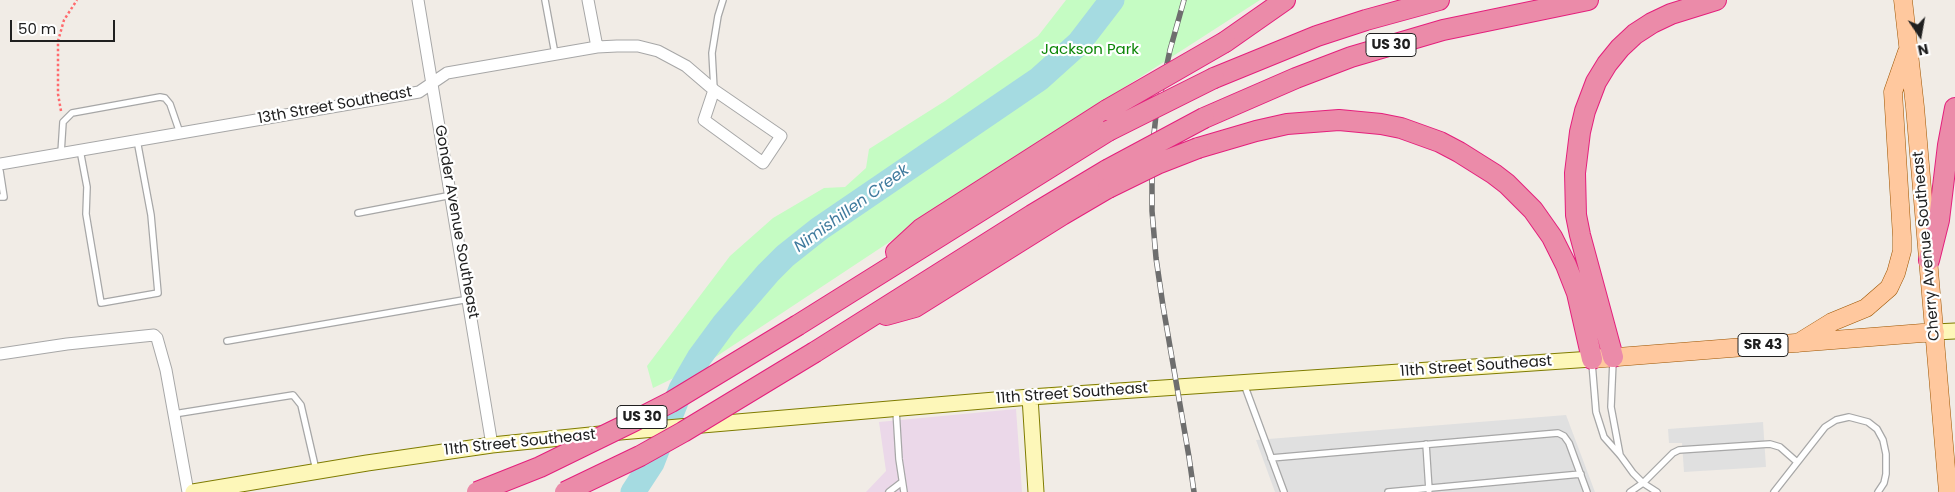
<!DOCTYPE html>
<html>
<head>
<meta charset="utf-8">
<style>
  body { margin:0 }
  #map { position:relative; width:1955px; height:492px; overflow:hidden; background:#f1ece6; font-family:Poppins,sans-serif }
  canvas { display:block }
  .north { position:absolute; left:1895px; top:10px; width:50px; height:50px; -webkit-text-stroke:4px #fff; paint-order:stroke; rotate:168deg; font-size:14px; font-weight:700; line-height:20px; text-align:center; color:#202020 }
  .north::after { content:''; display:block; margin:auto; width:18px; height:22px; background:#202020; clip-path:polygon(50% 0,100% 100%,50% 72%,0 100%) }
  .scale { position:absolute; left:10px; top:20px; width:105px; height:22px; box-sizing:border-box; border:2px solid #202020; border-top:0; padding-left:6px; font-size:15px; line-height:18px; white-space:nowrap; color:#202020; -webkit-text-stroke:4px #fff; paint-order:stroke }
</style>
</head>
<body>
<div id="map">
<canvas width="1955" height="492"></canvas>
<div class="north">N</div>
<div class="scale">50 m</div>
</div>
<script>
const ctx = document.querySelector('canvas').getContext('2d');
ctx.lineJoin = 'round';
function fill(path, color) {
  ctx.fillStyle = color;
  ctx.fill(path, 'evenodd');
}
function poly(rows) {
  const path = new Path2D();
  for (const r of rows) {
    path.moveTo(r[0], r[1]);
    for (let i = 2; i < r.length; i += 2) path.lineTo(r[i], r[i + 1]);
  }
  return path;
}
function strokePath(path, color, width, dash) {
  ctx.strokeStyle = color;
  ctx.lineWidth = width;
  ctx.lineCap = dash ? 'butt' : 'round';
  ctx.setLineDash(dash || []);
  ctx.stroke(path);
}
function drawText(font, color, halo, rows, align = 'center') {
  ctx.font = font + ' Poppins,sans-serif';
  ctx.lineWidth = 4.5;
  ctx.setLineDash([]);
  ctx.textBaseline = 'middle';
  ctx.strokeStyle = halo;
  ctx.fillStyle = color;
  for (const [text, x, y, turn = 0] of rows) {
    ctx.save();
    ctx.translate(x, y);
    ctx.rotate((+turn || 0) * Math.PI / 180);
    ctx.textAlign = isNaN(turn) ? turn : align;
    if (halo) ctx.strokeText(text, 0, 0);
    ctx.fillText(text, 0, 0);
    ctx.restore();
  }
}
const industrial = poly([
  [1016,409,1022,492,866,492,886,471,879,422]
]);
const park = poly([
  [1066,0,1260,0,1083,114,711,360,653,388,647,366,730,256,773,218,824,188,845,187,866,168,869,149,945,101,1038,36]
]);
const parking = poly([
  [1566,415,1595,492,1275,492,1256,440],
  [1763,422,1766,467,1684,472,1682,443,1669,443,1668,429]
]);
const river = poly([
  [633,492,652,463,681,389,699,358,724,324,768,273,785,256,819,229,1039,79,1079,43,1112,0]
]);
const path = poly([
  [61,111,58,94,58,41,64,20,77,0]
]);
const lane = poly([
  [545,0,555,54],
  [714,89,712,53,718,16,723,0],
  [80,150,87,187,86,214,101,303,158,293,151,215,137,140],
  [61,153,63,122,72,113,160,97,165,98,170,104,180,133],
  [0,171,4,197,0,197],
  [358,213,452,195],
  [227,341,469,299],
  [1613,361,1611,407,1620,455],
  [1592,363,1596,412,1604,437,1620,455,1633,473,1643,483,1657,492],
  [1244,384,1284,492],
  [896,410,899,459,904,492],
  [174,414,293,395,301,405,316,470],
  [1426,444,1429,490],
  [1271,458,1558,433,1564,436,1569,443,1587,492],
  [889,492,902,482],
  [1388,492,1581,474],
  [1630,492,1643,483,1673,453,1679,450,1770,444,1780,447,1797,462],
  [1774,492,1825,427,1836,420,1849,417,1868,422,1877,429,1883,440,1886,454,1886,474,1884,483,1878,492]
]);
const street = poly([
  [418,0,492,445],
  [588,0,597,47],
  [0,164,419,92,447,73,597,47,617,46,638,46,658,51,686,66,714,90,781,136,763,163,704,120,714,90],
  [0,354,67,344,154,335,157,338,166,370,188,492]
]);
const secondary = poly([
  [1935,332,1955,331],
  [1030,397,1036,492],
  [193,492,367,463,492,445,620,432,1030,397,1592,359]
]);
const primary = poly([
  [1903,0,1915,107,1948,492],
  [1798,343,1832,322,1866,308,1889,288,1896,273,1902,251,1902,237,1893,92,1907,52],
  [1592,359,1935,332]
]);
const highway = poly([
  [1225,42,1285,0],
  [1214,78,1317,36,1366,20,1439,0],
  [1204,118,1296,78,1351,57,1443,30,1588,0],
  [1198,148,1256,131,1287,124,1339,120,1381,124,1401,128,1440,142,1459,152,1494,174,1507,184,1533,210,1552,237,1566,265,1577,293,1592,359],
  [896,252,921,229,1107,110],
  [1929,260,1939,220,1948,145,1955,108],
  [886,315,915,307,1062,215,1108,188],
  [798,325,1108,131],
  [815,352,1032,215,1107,170],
  [1613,357,1580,235,1576,215,1575,173,1580,132,1585,111,1596,82,1607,64,1620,48,1635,34,1652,23,1671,14,1716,0]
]);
const rail = poly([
  [1184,0,1170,50,1156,115,1152,152,1152,211,1156,258,1163,306,1189,457,1194,492]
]);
const highwayBridge = poly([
  [1107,110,1225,42],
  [1108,131,1214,78],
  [1107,170,1204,118],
  [1108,188,1157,164,1198,148],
  [477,492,540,467,632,422,671,402,798,325],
  [565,492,640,456,683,432,815,352]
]);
const shields = [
  [1391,45,50],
  [1763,345,50],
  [642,417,50]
];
const shieldNames = [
  ["US 30",1391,45],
  ["SR 43",1763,345],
  ["US 30",642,417]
];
const parkNames = [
  ["Jackson Park",1090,50]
];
const streetNames = [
  ["13th Street Southeast",335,106,-10],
  ["Gonder Avenue Southeast",456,222,80],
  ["Cherry Avenue Southeast",1927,246,-95],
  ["11th Street Southeast",1476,367,-4],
  ["11th Street Southeast",1072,394,-4],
  ["11th Street Southeast",520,443,-6]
];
const waterNames = [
  ["Nimishillen Creek",852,209,-36]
];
fill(industrial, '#ebd8e9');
fill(park, '#c5fcc3');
fill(parking, '#e0e0e0');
strokePath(river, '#a5dbe1', 25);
strokePath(lane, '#a7a7a7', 8);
strokePath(street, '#a7a7a7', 13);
strokePath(secondary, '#7f7c00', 17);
strokePath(primary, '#9d5500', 19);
strokePath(highway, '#e41f7c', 22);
strokePath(path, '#ff6a6d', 2.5, [2.5, 2.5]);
strokePath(lane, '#fff', 5.5);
strokePath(street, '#fff', 11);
strokePath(secondary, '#fdf7b9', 15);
strokePath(primary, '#ffc89e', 18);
strokePath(highway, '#eb8ba9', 20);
strokePath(rail, '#6e6e6e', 5.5);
strokePath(rail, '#fff', 4, [11]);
strokePath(highwayBridge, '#e41f7c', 22, []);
strokePath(highwayBridge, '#eb8ba9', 20);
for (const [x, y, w] of shields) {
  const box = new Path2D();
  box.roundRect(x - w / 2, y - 11.5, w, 23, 4);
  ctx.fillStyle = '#fff';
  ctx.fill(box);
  strokePath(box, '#202020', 1);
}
drawText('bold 14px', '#202020', null, shieldNames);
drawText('15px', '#0c8606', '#fff', parkNames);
drawText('15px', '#202020', '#fff', streetNames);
drawText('italic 16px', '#3f7a9d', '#fff', waterNames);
</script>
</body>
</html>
